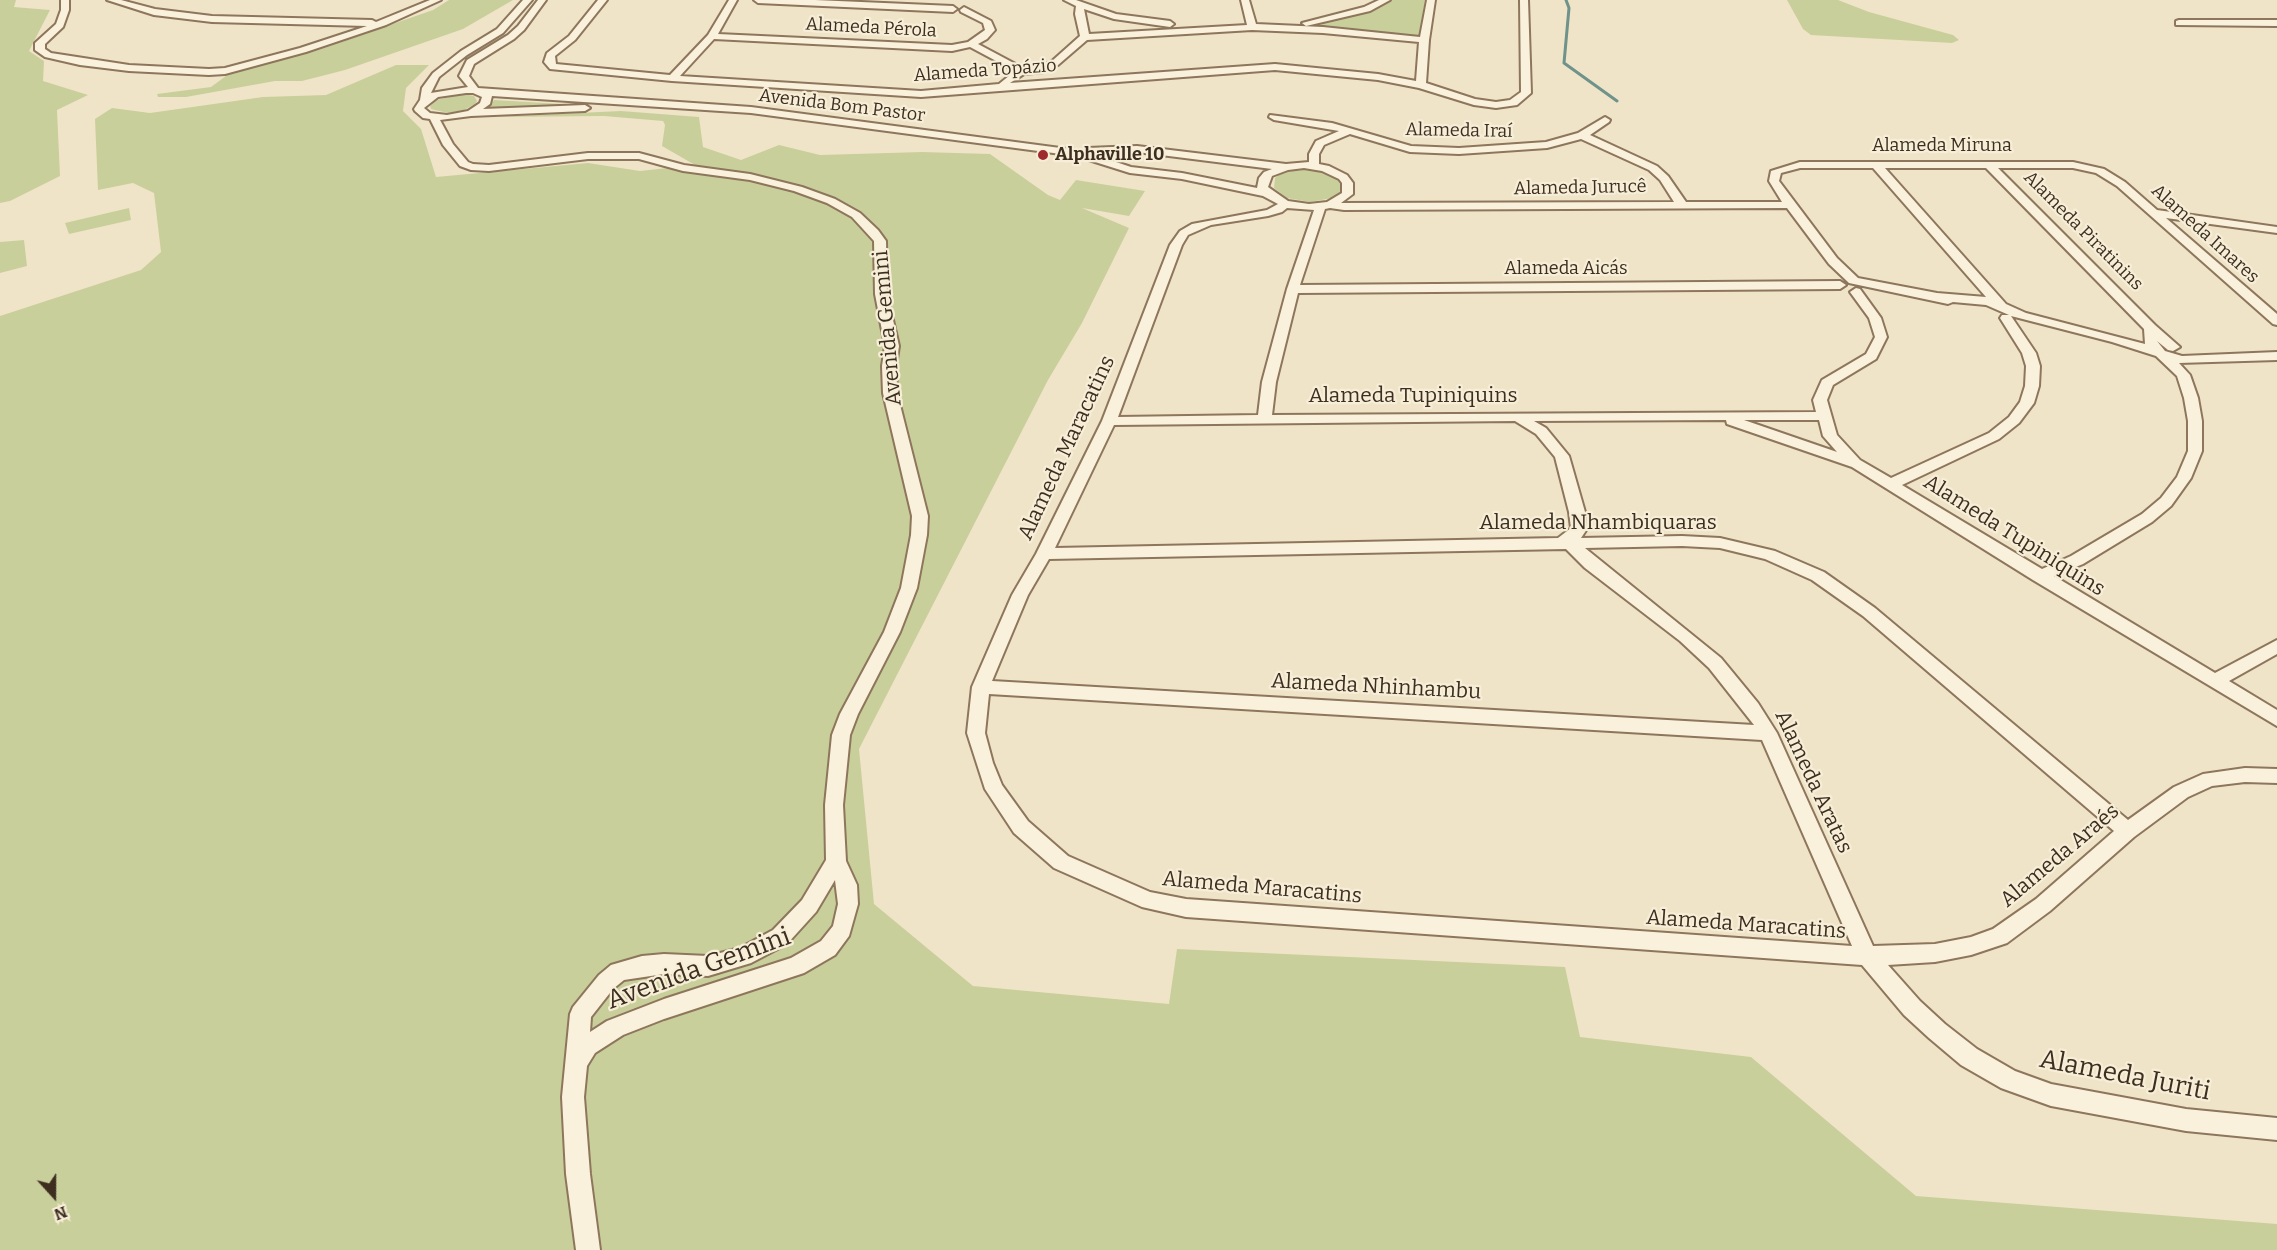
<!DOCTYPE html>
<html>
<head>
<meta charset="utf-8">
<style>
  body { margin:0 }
  #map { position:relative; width:2277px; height:1250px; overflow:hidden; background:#f0e4c8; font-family:Bitter,serif }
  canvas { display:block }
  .north { position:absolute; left:24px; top:1166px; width:60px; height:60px; -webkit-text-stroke:4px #f7eed8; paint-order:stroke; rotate:159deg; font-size:16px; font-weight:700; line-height:24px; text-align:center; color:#3d2e20 }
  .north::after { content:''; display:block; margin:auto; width:21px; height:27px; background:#3d2e20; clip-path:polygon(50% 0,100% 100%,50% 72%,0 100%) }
</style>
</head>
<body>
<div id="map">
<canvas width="2277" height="1250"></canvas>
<div class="north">N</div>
</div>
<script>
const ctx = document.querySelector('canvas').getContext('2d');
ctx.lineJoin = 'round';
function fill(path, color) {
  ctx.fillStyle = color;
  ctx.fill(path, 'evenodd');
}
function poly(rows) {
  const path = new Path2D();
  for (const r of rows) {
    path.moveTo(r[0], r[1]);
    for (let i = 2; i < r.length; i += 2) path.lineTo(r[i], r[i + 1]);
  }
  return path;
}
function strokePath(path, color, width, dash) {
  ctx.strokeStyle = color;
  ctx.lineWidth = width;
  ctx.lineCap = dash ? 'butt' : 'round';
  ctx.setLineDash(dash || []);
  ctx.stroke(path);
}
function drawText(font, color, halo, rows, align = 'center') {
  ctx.font = font + ' Bitter,serif';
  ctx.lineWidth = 4.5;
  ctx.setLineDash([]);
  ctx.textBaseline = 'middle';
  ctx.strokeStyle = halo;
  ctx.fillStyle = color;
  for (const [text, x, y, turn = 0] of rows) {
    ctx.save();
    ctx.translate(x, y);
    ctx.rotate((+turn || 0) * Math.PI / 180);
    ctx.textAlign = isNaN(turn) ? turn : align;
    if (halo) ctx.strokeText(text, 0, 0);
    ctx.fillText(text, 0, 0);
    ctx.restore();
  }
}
const green = poly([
  [0,0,16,0,14,7,50,10,29,51,44,61,43,81,88,95,57,110,60,176,10,201,0,203],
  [449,0,513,0,463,29,345,70,302,81,275,81,186,97,158,97,157,94,211,87,230,73,315,51,433,10],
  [1392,0,1425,0,1419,35,1407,37,1309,26,1314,23,1377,7],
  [1787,0,1838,0,1869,12,1953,35,1959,40,1952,43,1811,35,1803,29],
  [396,65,429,65,406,88,403,111,421,129,436,177,588,163,640,171,695,165,662,146,665,125,663,121,604,116,493,117,621,111,699,117,703,147,741,160,779,145,820,155,922,152,990,154,1048,195,1060,200,1076,180,1145,191,1129,216,1082,208,1129,228,1082,323,1048,380,859,749,874,904,973,986,1169,1004,1177,949,1565,967,1580,1037,1751,1057,1916,1196,2277,1224,2277,1250,0,1250,0,316,141,270,161,252,154,193,133,183,98,190,95,119,112,108,150,113,263,97,326,95],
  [464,94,474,96,477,101,475,104,464,110,448,113,431,109,430,106,436,100],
  [494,100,579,105,486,110],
  [1309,168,1329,173,1336,177,1342,188,1339,193,1332,198,1310,202,1287,198,1274,188,1275,178,1281,173],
  [129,208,131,220,69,234,65,223],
  [24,240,27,266,0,273,0,242]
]);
const stream = poly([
  [1566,0,1569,8,1564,63,1617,101]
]);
const minor = poly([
  [61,0,69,0,69,10,63,27,45,44,45,49,51,53,129,65,209,69,225,68,300,48,367,26,212,22,154,15,107,0,121,0,155,9,212,16,372,20,376,22,430,0,441,0,386,25,306,52,225,74,209,75,129,71,80,65,45,57,35,50,35,43,56,24,61,10,61,0],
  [523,0,532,0,503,33,467,55,439,77,431,93,468,87,459,76,467,60,508,35,518,26,538,0,546,0,524,30,514,39,474,64,469,76,478,88,751,107,1083,151,1088,148,1137,146,1286,164,1309,162,1309,154,1316,141,1339,131,1274,120,1269,117,1270,115,1332,123,1411,146,1459,148,1546,142,1578,133,1605,117,1610,120,1609,122,1590,135,1657,166,1668,176,1686,202,1782,202,1769,181,1771,171,1800,162,2073,162,2104,169,2125,182,2157,210,2277,227,2277,233,2166,218,2277,314,2277,325,2273,324,2117,186,2096,173,2073,168,1998,168,2155,325,2180,347,2173,351,2168,350,2157,341,2165,351,2182,356,2277,352,2277,360,2179,363,2190,375,2198,398,2202,421,2202,451,2191,478,2171,506,2152,522,2083,564,2054,576,2215,673,2277,640,2277,654,2229,681,2277,710,2277,726,2033,580,1852,467,1727,424,1726,420,1534,421,1546,428,1569,456,1585,512,1587,529,1581,538,1682,536,1720,538,1775,551,1824,572,1875,608,2128,820,2174,787,2203,774,2245,768,2277,769,2277,783,2245,782,2212,786,2188,797,2134,837,2050,911,2007,943,1971,955,1935,962,1888,965,1920,1001,1945,1024,1977,1049,2015,1071,2051,1084,2186,1109,2277,1118,2277,1140,2186,1131,2051,1106,2001,1088,1961,1065,1929,1038,1904,1015,1862,965,1186,917,1142,907,1054,868,1014,833,985,789,967,733,972,687,1012,595,1036,554,1102,421,1170,245,1180,231,1192,224,1267,210,1278,204,1263,196,1182,179,1130,173,1076,156,751,113,492,96,490,104,483,109,585,105,590,108,585,111,471,116,440,120,453,144,468,162,473,164,489,165,588,153,639,153,684,165,750,174,802,187,835,199,860,213,878,230,886,241,887,294,899,346,896,366,897,393,928,516,927,535,917,588,900,632,858,714,850,735,843,805,846,861,857,885,858,904,849,936,835,955,804,973,664,1019,623,1035,595,1053,587,1066,584,1097,590,1174,600,1250,576,1250,566,1174,562,1097,570,1014,573,1007,599,975,611,965,642,956,664,954,708,956,740,948,773,930,802,900,826,860,825,805,832,735,840,714,884,632,901,588,911,535,912,516,883,393,882,366,885,346,875,294,874,241,852,217,827,203,794,191,750,180,683,171,639,159,588,159,489,171,471,170,460,166,443,145,430,119,423,118,415,111,414,109,420,100,422,88,433,73,461,51,497,29,523,0],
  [466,93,473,93,482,97,480,103,468,111,447,115,430,113,424,108,438,97,466,93],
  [1350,134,1410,152,1459,154,1547,148,1581,139,1649,170,1660,180,1674,202,1341,203,1353,194,1353,183,1347,175,1329,166,1319,164,1319,154,1324,145,1350,134],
  [1137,152,1272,169,1264,172,1259,178,1257,188,1182,173,1131,167,1092,154,1137,152],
  [1304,168,1322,171,1339,179,1342,183,1342,193,1327,202,1309,204,1288,201,1268,187,1272,176,1288,170,1304,168],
  [1800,168,1873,168,1986,297,1937,293,1858,278,1837,258,1779,181,1781,173,1800,168],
  [1885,168,1986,168,2144,329,2145,344,2026,313,2006,304,1885,168],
  [1287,208,1314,210,1287,289,1262,382,1258,415,1118,417,1182,245,1188,235,1211,225,1268,216,1282,212,1287,208],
  [1330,208,1344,210,1787,208,1829,264,1849,283,1948,304,1953,302,1986,305,2009,315,2002,315,2000,318,2022,353,2026,366,2025,386,2020,402,2009,417,1989,433,1891,478,1860,460,1837,435,1827,400,1833,385,1876,359,1887,337,1881,318,1860,289,1856,288,1850,292,1869,318,1875,337,1866,354,1822,380,1813,400,1816,412,1272,415,1276,382,1298,293,1840,289,1846,285,1840,281,1300,285,1325,209,1330,208],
  [2011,316,2112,342,2156,356,2177,376,2184,398,2188,421,2188,451,2177,477,2161,498,2142,514,2071,556,2042,569,1902,485,1999,439,2019,423,2034,403,2039,386,2040,366,2036,353,2011,316],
  [1744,420,1819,420,1823,436,1837,452,1744,420],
  [1515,421,1536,434,1555,457,1569,512,1571,528,1558,538,1055,548,1114,425,1515,421],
  [1682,546,1720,548,1765,559,1812,580,1863,616,2114,831,2036,899,1993,929,1971,937,1935,944,1873,946,1777,733,1758,703,1721,658,1585,548,1682,546],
  [1566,549,1585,568,1680,641,1709,668,1754,725,992,681,1028,595,1049,559,1566,549],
  [989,694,1762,740,1852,946,1186,899,1150,892,1068,856,1028,821,1002,785,993,763,985,733,989,694],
  [835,880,838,904,833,926,821,941,791,958,664,999,607,1021,590,1032,591,1017,613,989,624,980,664,974,708,976,751,963,787,944,816,912,835,880],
  [598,0,607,0,575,40,555,56,556,64,670,75,708,35,729,0,737,0,718,34,952,45,968,42,985,30,983,23,961,12,960,10,964,7,991,21,995,30,987,39,978,44,1023,68,1039,67,1052,61,1080,36,1075,14,1076,6,1064,0,1076,0,1116,14,1170,21,1174,24,1170,27,1114,19,1084,9,1089,34,1247,25,1241,0,1249,0,1256,24,1323,27,1420,37,1427,0,1435,0,1429,40,1426,83,1475,99,1496,102,1510,100,1521,92,1520,0,1528,0,1531,93,1517,105,1496,108,1474,105,1419,88,1378,80,1275,70,921,97,672,81,550,69,544,62,547,53,569,36,598,0],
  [1252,30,1323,33,1419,42,1416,81,1378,74,1275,64,1010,83,1024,74,1044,72,1058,65,1087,40,1252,30],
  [714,39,952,51,970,47,1015,71,999,84,921,91,680,76,714,39],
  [754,0,815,0,953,6,957,9,953,12,758,3,754,0],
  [1379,0,1390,0,1370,11,1306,26,1302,23,1364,7,1379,0],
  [2179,20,2277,20,2277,26,2176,25,2176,21,2179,20]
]);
const markers = [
  [1043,155,6,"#9e2a2b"]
];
const farStreetnames = [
  ["Alameda Pérola",871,28,3],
  ["Alameda Topázio",985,71,-4],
  ["Avenida Bom Pastor",842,106,7],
  ["Alameda Iraí",1459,131,1],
  ["Alameda Miruna",1942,146],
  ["Alameda Jurucê",1580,188,-1],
  ["Alameda Piratinins",2083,231,45],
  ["Alameda Imares",2205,234,42],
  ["Alameda Aicás",1566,269]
];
const farPoinames = [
  ["Alphaville 10",1055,155]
];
const streetNames = [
  ["Avenida Gemini",888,328,-95],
  ["Alameda Tupiniquins",1413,396],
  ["Alameda Maracatins",1067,448,-65],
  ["Alameda Nhambiquaras",1598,523],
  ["Alameda Tupiniquins",2014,536,32],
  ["Alameda Nhinhambu",1376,687,3],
  ["Alameda Aratas",1813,782,65],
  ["Alameda Araés",2060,856,-40],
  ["Alameda Maracatins",1262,888,5],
  ["Alameda Maracatins",1746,925,4]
];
const nearStreetnames = [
  ["Avenida Gemini",699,969,-20],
  ["Alameda Juriti",2125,1076,11]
];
fill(green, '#c9cf9b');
strokePath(stream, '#6f938a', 3);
strokePath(minor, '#8d765c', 4);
fill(minor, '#faf1dc');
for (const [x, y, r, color] of markers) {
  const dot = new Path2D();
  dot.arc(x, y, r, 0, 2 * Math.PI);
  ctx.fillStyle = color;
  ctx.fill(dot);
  strokePath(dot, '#f7eed8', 2);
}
drawText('18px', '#3d2e20', '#f7eed8', farStreetnames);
drawText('bold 18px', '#3d2e20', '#f7eed8', farPoinames, 'left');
drawText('21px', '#3d2e20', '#f7eed8', streetNames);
drawText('26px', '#3d2e20', '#f7eed8', nearStreetnames);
</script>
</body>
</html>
